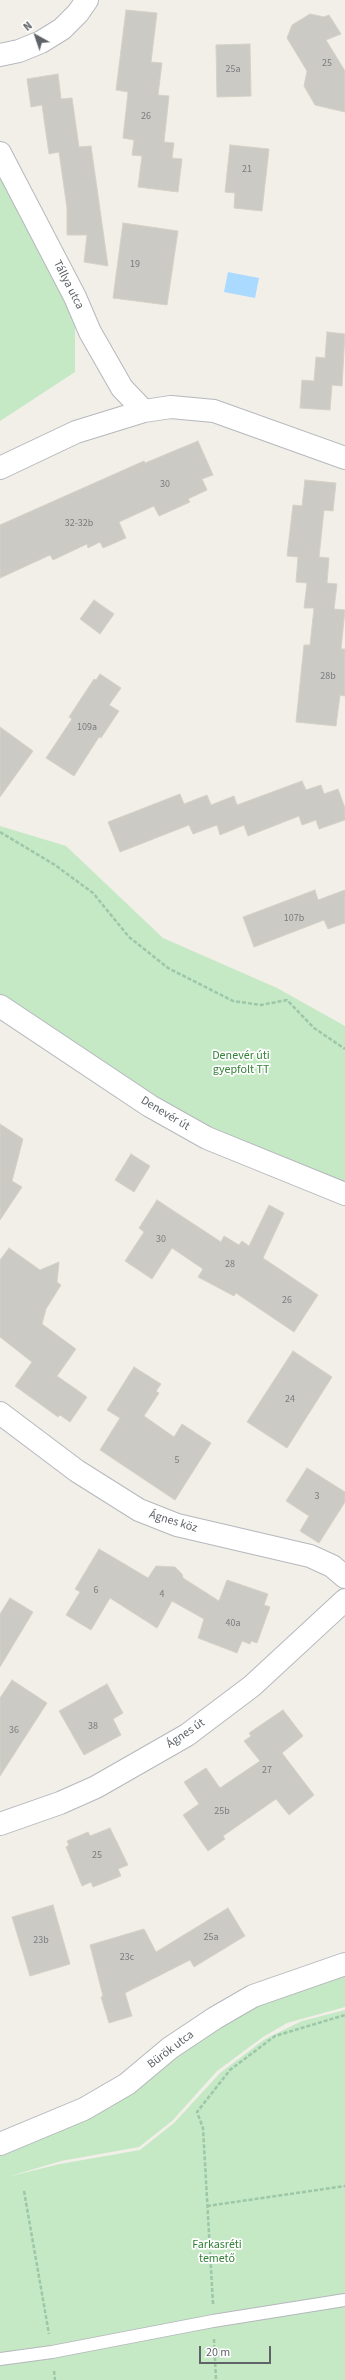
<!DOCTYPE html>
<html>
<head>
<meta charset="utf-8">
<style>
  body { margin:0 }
  #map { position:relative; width:345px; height:2380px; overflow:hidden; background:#f1efe8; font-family:"Source Sans 3",sans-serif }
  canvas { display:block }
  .north { position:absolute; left:16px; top:16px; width:40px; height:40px; -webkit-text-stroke:3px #fff; paint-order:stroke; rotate:320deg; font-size:11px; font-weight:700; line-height:16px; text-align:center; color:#5f6368 }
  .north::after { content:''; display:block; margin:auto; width:14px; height:18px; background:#5f6368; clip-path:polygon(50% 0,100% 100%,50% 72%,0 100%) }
  .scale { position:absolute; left:199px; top:2346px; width:72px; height:18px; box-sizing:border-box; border:2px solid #5f6368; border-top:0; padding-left:5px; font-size:12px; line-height:14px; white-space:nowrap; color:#5f6368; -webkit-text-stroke:3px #fff; paint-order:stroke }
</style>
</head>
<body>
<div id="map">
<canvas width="345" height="2380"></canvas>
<div class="north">N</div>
<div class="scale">20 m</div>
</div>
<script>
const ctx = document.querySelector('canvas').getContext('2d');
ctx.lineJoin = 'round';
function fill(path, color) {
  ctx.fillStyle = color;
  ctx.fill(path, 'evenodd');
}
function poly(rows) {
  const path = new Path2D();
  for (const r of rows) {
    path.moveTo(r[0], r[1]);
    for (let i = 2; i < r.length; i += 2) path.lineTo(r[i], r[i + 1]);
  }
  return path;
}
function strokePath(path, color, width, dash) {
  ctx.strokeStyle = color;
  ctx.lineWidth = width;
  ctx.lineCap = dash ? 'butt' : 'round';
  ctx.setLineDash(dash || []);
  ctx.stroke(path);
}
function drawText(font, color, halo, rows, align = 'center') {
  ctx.font = font + ' "Source Sans 3",sans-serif';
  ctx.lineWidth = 3.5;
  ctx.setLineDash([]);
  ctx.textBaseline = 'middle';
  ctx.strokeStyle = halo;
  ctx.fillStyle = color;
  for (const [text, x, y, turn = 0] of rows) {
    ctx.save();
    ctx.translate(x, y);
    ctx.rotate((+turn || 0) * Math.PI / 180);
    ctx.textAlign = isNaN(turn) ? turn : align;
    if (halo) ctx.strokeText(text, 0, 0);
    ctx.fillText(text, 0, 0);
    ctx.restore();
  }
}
const green = poly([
  [0,153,75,297,75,372,0,421],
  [0,826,66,846,163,938,277,988,345,1026,345,1194,207,1138,0,1006],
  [345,1974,345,2007,287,2023,263,2037,217,2071,172,2121,139,2147,61,2161,7,2177,60,2164,140,2150,174,2123,220,2073,265,2039,302,2021,345,2010,345,2380,0,2380,0,2149,155,2074,249,2005]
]);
const water = poly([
  [228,272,259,278,255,298,224,292]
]);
const building = poly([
  [126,10,157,13,151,62,162,63,158,95,169,96,164,142,174,143,172,158,182,159,178,192,138,187,142,156,132,155,134,140,123,138,128,92,116,90,126,10],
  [310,14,324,17,329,15,341,34,326,40,345,71,345,112,315,105,304,86,307,71,287,38,292,25,310,14],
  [250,44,251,96,217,97,216,45,250,44],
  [58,74,61,99,72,98,79,147,91,146,108,266,84,262,87,235,67,235,67,208,59,152,49,154,42,105,31,107,27,79,58,74],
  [230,145,269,149,262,211,234,208,235,193,225,192,230,145],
  [123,223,178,231,167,305,113,298,123,223],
  [327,332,345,334,342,386,332,385,330,410,300,408,302,380,314,381,316,357,325,358,327,332],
  [198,441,213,475,202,479,207,490,188,499,190,502,159,516,154,506,119,522,126,538,103,548,100,542,88,548,87,544,53,560,50,555,0,578,0,525,144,461,145,463,198,441],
  [305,480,336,483,333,511,324,510,319,557,329,558,327,583,337,584,334,609,345,610,341,649,345,649,345,696,340,695,336,726,296,722,304,645,310,645,314,608,304,608,307,583,296,582,298,557,287,556,293,505,302,506,305,480],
  [94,600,114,614,100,634,80,619,94,600],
  [100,674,121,688,109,705,119,711,101,738,99,737,74,776,46,758,72,719,69,717,94,679,96,680,100,674],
  [0,727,33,751,0,797,0,727],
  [302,781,306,790,321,785,324,794,338,789,345,808,345,820,319,829,316,820,302,825,299,816,248,836,244,825,220,835,217,825,193,834,189,825,120,852,108,822,180,794,184,804,207,795,211,805,234,796,237,805,302,781],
  [315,890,318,900,345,890,345,923,328,929,324,920,254,947,243,917,315,890],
  [0,1124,23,1139,12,1181,22,1187,0,1220,0,1124],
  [131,1154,150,1166,134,1192,115,1180,131,1154],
  [157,1200,221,1242,224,1236,239,1245,242,1241,249,1246,269,1205,284,1213,263,1258,318,1295,294,1332,236,1293,234,1296,198,1277,203,1269,172,1248,152,1279,125,1261,144,1232,139,1228,157,1200],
  [9,1248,40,1270,59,1262,57,1282,61,1285,46,1309,42,1324,76,1349,57,1376,87,1397,70,1422,60,1415,58,1417,15,1386,32,1362,0,1337,0,1260,9,1248],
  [293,1351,332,1377,287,1448,247,1422,293,1351],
  [134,1367,161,1384,156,1391,159,1393,144,1416,174,1437,182,1424,211,1443,175,1500,100,1450,120,1418,107,1410,134,1367],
  [307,1468,345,1492,345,1502,319,1543,300,1531,309,1516,286,1501,307,1468],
  [99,1549,148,1578,156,1566,175,1567,182,1574,183,1578,219,1601,227,1580,268,1594,264,1605,270,1607,257,1643,251,1641,250,1644,242,1641,237,1653,198,1638,204,1619,172,1601,157,1628,110,1598,91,1630,66,1615,80,1592,75,1589,99,1549],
  [10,1598,33,1612,0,1667,0,1614,10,1598],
  [12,1680,47,1703,0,1776,0,1698,12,1680],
  [107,1684,123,1713,113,1719,121,1735,84,1755,59,1711,107,1684],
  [283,1710,303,1736,282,1753,314,1795,289,1815,276,1799,223,1836,225,1839,208,1851,183,1815,199,1804,184,1782,206,1768,220,1788,260,1761,244,1741,251,1736,249,1733,283,1710],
  [110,1828,128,1865,118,1869,121,1876,93,1887,91,1882,82,1886,66,1847,69,1845,67,1841,88,1832,90,1836,110,1828],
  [53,1905,70,1964,30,1976,12,1917,53,1905],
  [228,1908,245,1936,194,1967,190,1960,125,1993,132,2016,109,2023,101,1997,103,1996,90,1945,144,1929,156,1952,228,1908]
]);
const path = poly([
  [0,832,55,865,93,893,129,937,168,968,233,1001,261,1005,287,1000,314,1028,345,1049],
  [24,2191,49,2334],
  [207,2206,345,2186],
  [213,2304,203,2128,197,2112,230,2070,275,2036,345,2015],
  [214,2339,216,2380],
  [54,2371,55,2380]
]);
const lane = poly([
  [0,2359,52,2352,213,2321,345,2300]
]);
const street = poly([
  [0,55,19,51,41,42,62,29,78,13,87,0],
  [0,153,75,297,90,332,122,388,144,411],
  [0,468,76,432,144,411,171,407,214,411,345,458],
  [0,1006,150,1106,207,1138,345,1194],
  [0,1413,77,1471,139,1510,177,1525,310,1556,332,1566,345,1577],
  [0,1824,60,1803,96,1787,187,1735,252,1686,345,1600],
  [0,2144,84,2109,127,2084,170,2048,215,2018,253,1996,345,1964]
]);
const numberNames = [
  ["25",327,64],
  ["25a",233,70],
  ["26",146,117],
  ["21",247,170],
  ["19",135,265],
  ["30",165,485],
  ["32-32b",79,524],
  ["28b",328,677],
  ["109a",87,728],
  ["107b",294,919],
  ["30",161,1240],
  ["28",230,1265],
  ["26",287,1301],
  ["24",290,1400],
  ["5",177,1461],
  ["3",317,1497],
  ["6",96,1591],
  ["4",162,1595],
  ["40a",233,1624],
  ["38",93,1727],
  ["36",14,1731],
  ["27",267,1771],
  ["25b",222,1812],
  ["25",97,1856],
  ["25a",211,1938],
  ["23b",41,1941],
  ["23c",127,1958]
];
const streetNames = [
  ["Tállya utca",68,285,63],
  ["Denevér út",165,1114,31],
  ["Ágnes köz",173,1522,17],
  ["Ágnes út",186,1734,-34],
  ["Bürök utca",171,2050,-37]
];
const parkNames = [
  ["Denevér úti",241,1056],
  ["gyepfolt TT",241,1070],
  ["Farkasréti",217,2245],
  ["temető",217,2259]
];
fill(green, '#c5e8c5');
fill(water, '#aadaff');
fill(building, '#cccac5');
strokePath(building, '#d6d1c6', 1);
strokePath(lane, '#b5b8bc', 14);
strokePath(street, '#b5b8bc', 24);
strokePath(path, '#9cc7a9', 2.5, [4, 2]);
strokePath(lane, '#fff', 12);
strokePath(street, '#fff', 22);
drawText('10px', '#7a7d7f', null, numberNames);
drawText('12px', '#5f6368', '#fff', streetNames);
drawText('12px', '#348238', '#fff', parkNames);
</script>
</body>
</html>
